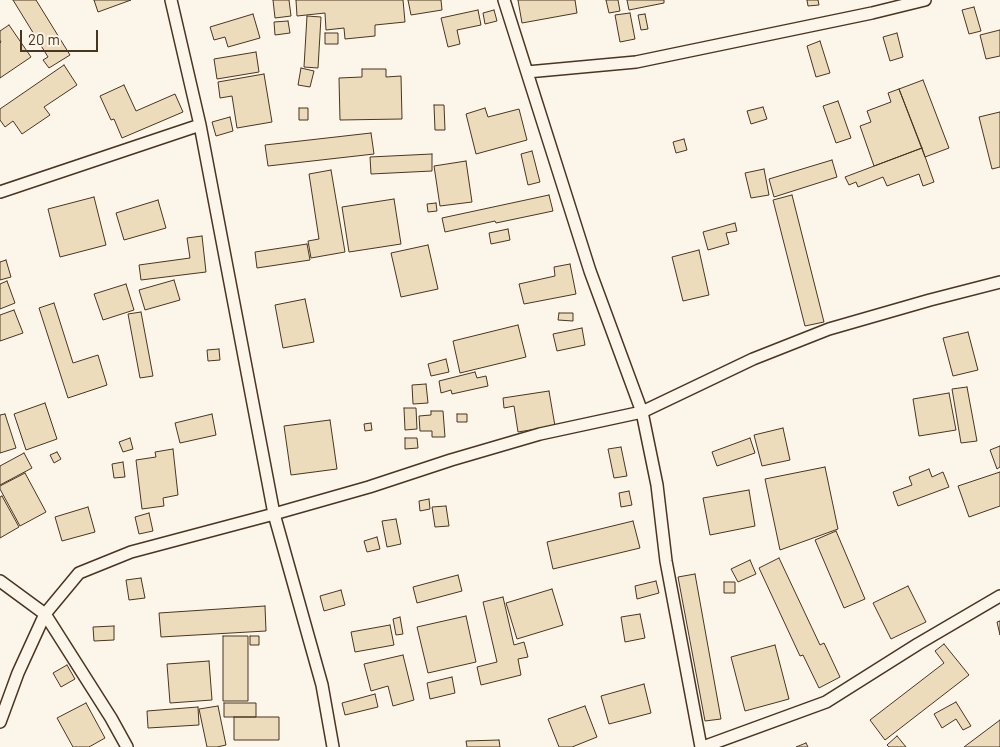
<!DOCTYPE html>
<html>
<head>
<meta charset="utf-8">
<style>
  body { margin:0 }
  #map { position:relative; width:1000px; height:747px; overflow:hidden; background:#fbf6e9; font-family:Barlow,sans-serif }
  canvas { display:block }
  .scale { position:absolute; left:20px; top:30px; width:78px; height:22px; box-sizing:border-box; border:2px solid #4a3520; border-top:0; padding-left:6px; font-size:15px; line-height:18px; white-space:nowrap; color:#4a3520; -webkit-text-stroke:4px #fbf6e9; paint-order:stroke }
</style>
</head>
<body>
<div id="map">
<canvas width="1000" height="747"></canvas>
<div class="scale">20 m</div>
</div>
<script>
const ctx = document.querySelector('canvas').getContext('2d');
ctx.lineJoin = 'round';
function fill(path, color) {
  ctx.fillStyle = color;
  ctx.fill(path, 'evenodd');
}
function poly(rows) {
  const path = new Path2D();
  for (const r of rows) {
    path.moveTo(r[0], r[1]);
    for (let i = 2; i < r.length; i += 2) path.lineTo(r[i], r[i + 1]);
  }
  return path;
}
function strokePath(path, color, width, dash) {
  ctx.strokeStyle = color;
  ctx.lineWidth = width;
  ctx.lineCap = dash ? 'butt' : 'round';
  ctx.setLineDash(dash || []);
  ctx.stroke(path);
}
const building = poly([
  [13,0,36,0,70,55,49,68,43,60,48,57,13,0],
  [94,0,131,0,98,12,94,0],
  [273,0,289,0,291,16,275,18,273,0],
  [296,0,403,0,405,22,375,25,375,36,345,39,344,28,326,30,325,13,297,16,296,0],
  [408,0,441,0,442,10,411,15,408,0],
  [518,0,575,0,577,13,522,23,518,0],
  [606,0,618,0,620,11,609,13,606,0],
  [627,0,664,0,664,3,629,10,627,0],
  [807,0,818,0,819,5,808,6,807,0],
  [974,7,981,31,969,34,962,10,974,7],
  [478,10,481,25,457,30,460,44,448,47,441,18,478,10],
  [494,10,497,21,485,24,483,13,494,10],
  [630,13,635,39,620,42,615,15,630,13],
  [253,14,260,38,228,47,225,37,214,40,210,27,253,14],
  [645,14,648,29,641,30,638,15,645,14],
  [307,16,321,17,318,68,304,67,307,16],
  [288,21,290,33,275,35,274,22,288,21],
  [9,25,31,57,0,78,0,43,1,42,0,40,0,31,9,25],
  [1000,30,1000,56,986,59,980,35,1000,30],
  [325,33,338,33,338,44,325,44,325,33],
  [897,33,903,57,890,61,883,37,897,33],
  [820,41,830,73,816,77,807,46,820,41],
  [256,52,259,72,217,79,214,59,256,52],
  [64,65,77,85,44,107,50,115,22,134,13,121,5,127,0,120,0,109,64,65],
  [301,68,314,71,310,87,298,85,301,68],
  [362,69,386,69,386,77,401,76,402,119,340,120,339,78,362,77,362,69],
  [264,74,272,122,237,128,232,96,220,98,218,82,264,74],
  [923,80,949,148,925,157,899,89,923,80],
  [124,85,136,111,175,94,183,112,122,138,114,119,111,120,100,96,124,85],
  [899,89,922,148,874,166,860,126,871,122,867,111,891,102,888,93,899,89],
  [838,101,851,138,836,143,823,106,838,101],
  [434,105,444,105,445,130,435,130,434,105],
  [763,107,767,119,751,124,747,111,763,107],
  [299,108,308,108,308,120,299,120,299,108],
  [485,108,488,117,519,109,527,140,476,154,466,114,485,108],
  [1000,112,1000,167,992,169,979,117,1000,112],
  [230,117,233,131,216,136,212,122,230,117],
  [371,133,374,154,268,166,265,145,371,133],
  [684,139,687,150,676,153,673,142,684,139],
  [922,148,934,182,923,186,919,174,887,186,883,177,858,187,856,182,849,185,845,177,922,148],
  [532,151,540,182,528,185,521,154,532,151],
  [432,154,432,171,371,174,370,157,432,154],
  [832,160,837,177,774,197,769,179,832,160],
  [466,161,472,202,440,206,434,166,466,161],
  [764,169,769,195,751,198,745,173,764,169],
  [331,170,345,252,311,258,308,241,319,239,309,174,331,170],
  [549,195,553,211,496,223,495,221,445,232,442,218,549,195],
  [792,195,824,322,805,326,773,200,792,195],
  [94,197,106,245,60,257,48,209,94,197],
  [394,199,401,244,349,252,342,207,394,199],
  [158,200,166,228,124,240,116,213,158,200],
  [436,203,437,211,428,212,427,204,436,203],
  [735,223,737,231,726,233,729,244,708,250,703,232,735,223],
  [508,229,510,240,491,244,489,233,508,229],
  [202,236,206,272,141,280,139,265,190,258,187,238,202,236],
  [307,244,310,260,257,268,255,252,307,244],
  [428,245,438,289,401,297,391,253,428,245],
  [699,250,709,295,683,301,672,257,699,250],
  [6,260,11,277,0,280,0,262,6,260],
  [570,264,576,294,524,304,519,284,555,276,554,267,570,264],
  [174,280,180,300,145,310,139,290,174,280],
  [7,281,15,303,0,309,0,284,7,281],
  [126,284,134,310,103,320,94,294,126,284],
  [305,299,314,342,283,348,275,305,305,299],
  [54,303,73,363,98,355,107,385,68,398,39,308,54,303],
  [14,310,23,333,0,341,0,315,14,310],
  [141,312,153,376,140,378,128,314,141,312],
  [559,313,573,313,573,321,558,320,559,313],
  [518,325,526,357,460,373,453,341,518,325],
  [582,328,585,345,557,351,553,334,582,328],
  [968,332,978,370,953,376,943,338,968,332],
  [219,349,220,360,208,361,207,350,219,349],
  [446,359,449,372,431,376,428,364,446,359],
  [475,372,477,378,486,376,488,386,452,394,451,390,441,393,439,381,475,372],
  [426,384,428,403,413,404,412,385,426,384],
  [967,387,977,441,961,443,952,389,967,387],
  [549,391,555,426,518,432,514,406,504,408,503,398,549,391],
  [949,393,956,430,919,436,913,399,949,393],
  [45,403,57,439,26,450,14,414,45,403],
  [404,408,416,408,417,429,405,430,404,408],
  [431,411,443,411,445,437,432,437,432,431,420,431,419,416,431,415,431,411],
  [5,414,16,448,0,453,0,415,5,414],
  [212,414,216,435,180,443,175,423,212,414],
  [457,414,467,414,467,422,457,422,457,414],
  [330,420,337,469,291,475,284,426,330,420],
  [371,423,372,430,365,431,364,424,371,423],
  [783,428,790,460,762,466,754,435,783,428],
  [130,438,133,449,123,452,119,442,130,438],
  [405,438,417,438,418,448,405,449,405,438],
  [750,438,755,453,717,466,712,452,750,438],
  [1000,446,1000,467,997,469,990,450,1000,446],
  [621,447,627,476,614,478,608,449,621,447],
  [173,449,178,495,163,498,164,506,142,509,136,460,156,457,155,452,173,449],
  [57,452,61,459,54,463,50,455,57,452],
  [24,453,32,468,0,485,0,466,24,453],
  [123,462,125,477,114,478,112,464,123,462],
  [825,467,838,529,780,550,765,479,825,467],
  [929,469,932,477,943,472,949,487,898,506,893,492,912,485,909,477,929,469],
  [1000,472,1000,506,969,517,958,486,1000,472],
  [25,473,46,512,20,526,0,489,0,486,25,473],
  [749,490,755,526,710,535,703,498,749,490],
  [629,491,632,505,621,507,619,493,629,491],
  [2,496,19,527,0,538,0,497,2,496],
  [429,499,430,509,420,511,419,501,429,499],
  [446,506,449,526,435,527,432,507,446,506],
  [88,507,95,532,62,541,55,517,88,507],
  [149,513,153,531,139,534,135,517,149,513],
  [396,519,401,544,387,547,382,521,396,519],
  [633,521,640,548,553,569,547,542,633,521],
  [836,531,865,599,844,608,815,540,836,531],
  [377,537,380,549,367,552,364,541,377,537],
  [779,558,820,645,824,643,840,677,819,688,803,655,800,656,759,568,779,558],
  [750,560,756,574,738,582,731,569,750,560],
  [695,574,721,719,705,721,678,577,695,574],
  [458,575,462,591,417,603,413,587,458,575],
  [141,578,145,598,129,600,126,580,141,578],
  [656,581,659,593,637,599,635,586,656,581],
  [724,582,735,582,735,593,724,593,724,582],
  [908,586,926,622,891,639,873,603,908,586],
  [552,589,563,625,517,639,506,603,552,589],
  [341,590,345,605,324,611,320,596,341,590],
  [503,597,514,645,524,642,528,657,518,659,521,675,481,685,477,667,497,662,483,602,503,597],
  [265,606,266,631,161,637,159,613,265,606],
  [640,614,645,638,625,642,621,617,640,614],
  [466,616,476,662,428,673,417,627,466,616],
  [400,617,403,634,396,635,393,619,400,617],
  [1000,621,1000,635,997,622,1000,621],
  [390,625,394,645,355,652,351,632,390,625],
  [114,626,114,640,94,641,93,627,114,626],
  [223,636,248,636,248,701,223,701,223,636],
  [250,636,259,636,259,645,250,645,250,636],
  [944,644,969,675,885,740,870,720,944,663,935,651,944,644],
  [775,645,789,699,745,711,731,657,775,645],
  [403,655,414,700,393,706,388,686,371,691,364,664,403,655],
  [209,661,212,700,170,703,167,664,209,661],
  [67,665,75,679,61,687,53,673,67,665],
  [452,677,455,693,430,699,427,683,452,677],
  [644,684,651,713,609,724,601,696,644,684],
  [375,694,378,707,345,715,342,703,375,694],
  [956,702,971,726,963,730,956,719,942,728,934,714,956,702],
  [86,703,105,738,89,747,73,747,57,718,86,703],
  [224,703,256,703,256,717,224,717,224,703],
  [218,706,226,745,217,747,207,747,199,709,218,706],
  [585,706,597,737,572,747,559,747,548,719,585,706],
  [198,707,199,725,148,728,147,711,198,707],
  [234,717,279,717,279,740,234,740,234,717],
  [1000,720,1000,747,964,747,1000,720],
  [897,736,906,747,889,747,887,745,897,736],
  [499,740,500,747,467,747,466,741,499,740],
  [806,743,808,747,796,747,806,743]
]);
const lane = poly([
  [171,0,200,125,274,514,322,685,333,747],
  [504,0,590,271,642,412,657,485,666,561,701,747],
  [527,72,636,62,872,13,925,0],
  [0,192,200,125],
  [0,581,45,614,111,718,127,747],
  [0,722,18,673,45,614,79,573,131,552,274,514,369,487,451,460,540,434,642,412,753,359,829,329,930,300,1000,282],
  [703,747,826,702,918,644,1000,596]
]);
fill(building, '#ecdcbc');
strokePath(building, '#4a3520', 1);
strokePath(lane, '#4a3520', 14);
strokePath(lane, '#fbf6e9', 11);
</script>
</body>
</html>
